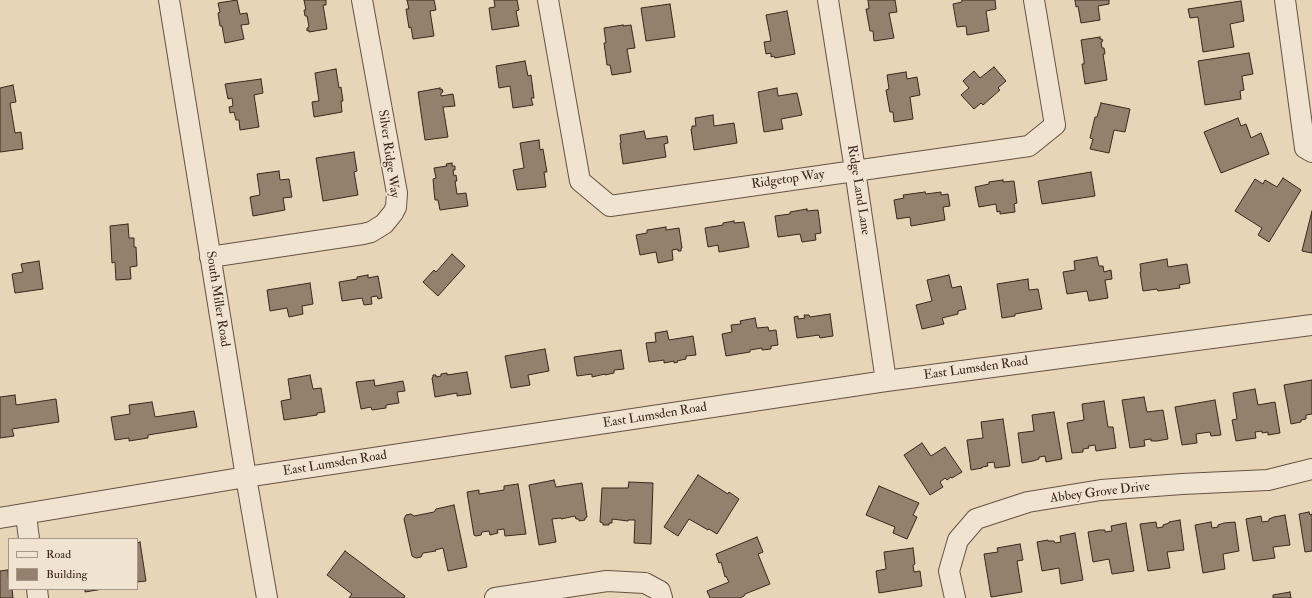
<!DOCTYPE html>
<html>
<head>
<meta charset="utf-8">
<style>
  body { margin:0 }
  #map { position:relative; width:1312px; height:598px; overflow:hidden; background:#e8d4b6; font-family:"IM FELL Double Pica",serif }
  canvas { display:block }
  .legend { position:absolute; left:8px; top:538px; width:130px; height:52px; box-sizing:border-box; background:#f0e3d0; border:1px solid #a89789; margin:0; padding:5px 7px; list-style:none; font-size:12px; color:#3c261e }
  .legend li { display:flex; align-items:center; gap:8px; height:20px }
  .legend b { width:20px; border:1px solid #a89789 }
</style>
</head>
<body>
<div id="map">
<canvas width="1312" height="598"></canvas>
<ul class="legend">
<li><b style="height:5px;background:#f0e3d0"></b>Road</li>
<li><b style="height:11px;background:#95806d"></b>Building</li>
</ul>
</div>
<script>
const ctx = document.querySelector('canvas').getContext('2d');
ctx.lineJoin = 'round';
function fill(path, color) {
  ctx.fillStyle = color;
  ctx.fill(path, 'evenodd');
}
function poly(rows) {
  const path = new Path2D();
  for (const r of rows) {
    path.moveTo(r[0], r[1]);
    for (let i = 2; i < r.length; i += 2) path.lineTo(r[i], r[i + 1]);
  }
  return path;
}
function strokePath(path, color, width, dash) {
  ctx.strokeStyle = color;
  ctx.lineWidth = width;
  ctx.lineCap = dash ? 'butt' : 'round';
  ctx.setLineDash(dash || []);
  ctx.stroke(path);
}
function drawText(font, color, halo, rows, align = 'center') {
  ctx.font = font + ' "IM FELL Double Pica",serif';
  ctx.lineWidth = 3.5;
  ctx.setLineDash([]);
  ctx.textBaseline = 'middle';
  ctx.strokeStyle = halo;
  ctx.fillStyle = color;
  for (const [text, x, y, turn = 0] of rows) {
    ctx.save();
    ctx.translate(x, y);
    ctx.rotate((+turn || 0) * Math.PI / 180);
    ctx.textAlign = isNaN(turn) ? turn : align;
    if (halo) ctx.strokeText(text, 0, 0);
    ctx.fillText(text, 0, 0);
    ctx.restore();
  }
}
const building = poly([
  [237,0,240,14,247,13,249,24,241,25,244,39,225,43,222,26,220,26,218,13,220,12,218,3,237,0],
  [304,0,326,0,326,5,323,5,327,29,309,32,309,30,307,31,307,28,309,27,307,16,305,16,304,10,306,10,304,0],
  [407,0,434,0,436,10,430,11,434,36,413,39,411,27,409,28,406,9,409,9,407,0],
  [494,0,517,0,519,10,516,11,519,26,492,30,489,8,495,7,494,0],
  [868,0,895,0,897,12,889,13,894,38,874,41,873,31,870,31,866,9,869,9,868,0],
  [962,0,995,0,996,9,986,11,989,31,967,35,966,26,957,27,953,4,962,2,962,0],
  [1075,0,1109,0,1109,4,1098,6,1100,20,1081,23,1078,6,1076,7,1075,0],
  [1241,1,1244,21,1230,24,1234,47,1203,52,1198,17,1190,18,1188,9,1241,1],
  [670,4,675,37,646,41,641,8,670,4],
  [787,11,795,54,775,58,774,56,771,57,771,53,766,54,764,42,771,41,766,15,787,11],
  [623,25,623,26,631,25,635,48,627,49,631,72,612,75,610,65,607,65,604,43,606,43,604,28,623,25],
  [1100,37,1100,39,1102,39,1103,41,1101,42,1102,48,1104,48,1105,54,1103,54,1107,80,1085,84,1082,64,1084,64,1084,60,1081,40,1100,37],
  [1249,53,1253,74,1242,76,1244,90,1240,91,1241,99,1205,105,1198,61,1249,53],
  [525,61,528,76,531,75,534,98,531,98,533,105,513,108,510,86,499,88,496,66,525,61],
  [994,67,1006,81,998,88,1000,90,983,105,981,103,974,109,961,95,969,88,963,81,974,71,980,78,994,67],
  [336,69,339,88,341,87,343,101,341,101,342,112,314,117,312,102,319,101,315,73,336,69],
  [906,72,907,79,917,77,920,95,910,97,913,119,894,122,893,112,890,112,886,90,889,89,887,75,906,72],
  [261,79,263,93,254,95,259,127,240,130,239,120,236,120,234,112,230,113,229,107,233,106,232,98,228,99,225,84,261,79],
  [13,85,16,102,10,103,15,133,21,132,23,149,0,152,0,88,13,85],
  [440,88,440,90,442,89,443,92,441,93,441,96,453,94,455,106,443,107,448,137,425,140,418,92,440,88],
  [777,88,778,96,797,93,802,115,781,119,783,129,764,132,758,92,777,88],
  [1101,103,1130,109,1125,132,1114,130,1109,153,1090,149,1093,139,1090,138,1095,117,1097,117,1101,103],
  [713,115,714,126,734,123,737,143,694,150,691,129,692,129,692,126,696,126,695,118,713,115],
  [1238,118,1241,126,1246,124,1251,138,1261,133,1269,154,1221,173,1204,132,1238,118],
  [644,131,646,139,667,136,668,143,664,144,666,157,623,164,620,143,621,143,620,135,644,131],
  [539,140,540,150,543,149,547,172,544,172,546,187,517,190,513,170,524,168,520,143,539,140],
  [354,152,357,171,354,172,358,195,323,201,316,158,354,152],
  [452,163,452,166,455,166,455,170,453,170,454,176,456,175,457,181,455,181,457,194,466,193,468,206,440,210,438,200,435,200,434,191,433,179,436,178,434,168,447,166,446,164,452,163],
  [279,171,280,180,289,179,292,197,283,198,285,210,253,216,250,197,260,195,257,174,279,171],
  [1091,172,1095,196,1042,204,1038,181,1091,172],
  [1283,178,1301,190,1269,242,1258,235,1262,228,1235,211,1255,179,1263,184,1265,180,1277,187,1283,178],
  [1003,180,1003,182,1014,181,1017,203,1014,204,1015,212,1000,214,1000,211,997,212,996,204,979,207,975,187,989,184,989,182,1003,180],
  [925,192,926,194,941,192,941,195,948,194,950,206,943,207,945,220,911,226,910,217,897,219,894,200,904,198,903,195,925,192],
  [807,209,807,211,818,210,821,233,815,234,816,240,802,242,800,234,778,237,775,216,790,214,790,212,807,209],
  [1312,211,1312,253,1302,251,1312,211],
  [734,221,734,223,744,222,749,247,719,252,718,245,708,247,705,228,723,225,723,223,734,221],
  [128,224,129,238,134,238,134,247,136,247,137,266,130,267,131,279,116,280,115,262,112,263,110,226,128,224],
  [666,227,666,230,679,228,682,248,681,248,681,251,678,251,678,249,672,250,673,260,658,263,656,252,640,255,636,235,647,233,647,230,666,227],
  [452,254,465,266,438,296,423,282,434,270,436,272,452,254],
  [1097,257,1099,266,1103,266,1104,272,1111,270,1112,279,1105,280,1108,298,1089,301,1087,291,1067,294,1063,272,1075,270,1074,261,1097,257],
  [1167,259,1168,267,1187,264,1190,283,1179,285,1180,288,1158,291,1157,289,1143,291,1140,272,1141,272,1140,264,1167,259],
  [39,261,43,289,15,293,12,274,23,272,21,264,39,261],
  [368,275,368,278,378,276,382,298,378,299,377,296,371,297,372,304,364,305,362,298,342,301,339,282,357,279,357,277,368,275],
  [949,275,952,288,961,286,966,309,958,311,958,314,942,318,944,324,922,329,916,305,932,301,927,280,949,275],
  [1028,279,1029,290,1038,289,1042,309,1015,314,1015,316,1002,318,997,284,1028,279],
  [310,283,313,304,302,306,303,314,289,317,287,308,270,311,267,290,310,283],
  [830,314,833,336,820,338,819,335,797,338,794,317,798,316,798,319,805,318,804,315,809,315,810,317,830,314],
  [755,318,757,328,768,327,769,331,776,330,778,345,771,346,771,349,762,350,762,348,750,350,750,352,726,356,722,334,732,332,731,325,741,324,740,321,755,318],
  [667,331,669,340,693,336,696,355,686,356,686,359,677,361,678,362,674,363,674,361,664,363,664,360,649,362,646,343,656,342,655,333,667,331],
  [545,349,549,371,528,375,530,385,511,388,505,356,545,349],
  [621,350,624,369,614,370,614,373,605,375,605,374,592,377,592,374,577,376,574,357,621,350],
  [467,372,471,394,457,396,457,393,435,397,432,378,433,377,433,375,436,375,436,377,441,376,441,374,447,373,447,375,467,372],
  [310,375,313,389,321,388,325,412,317,413,317,415,284,420,281,401,291,399,288,379,310,375],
  [374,380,375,386,403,381,405,391,397,392,399,403,386,405,386,408,372,410,371,407,361,409,356,382,374,380],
  [1312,380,1312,414,1306,415,1306,419,1301,420,1301,422,1291,424,1284,385,1312,380],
  [1255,389,1258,405,1275,402,1280,433,1268,435,1268,432,1262,433,1262,431,1255,432,1256,438,1236,441,1232,420,1237,419,1233,393,1255,389],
  [15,395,16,405,56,399,59,422,12,429,14,436,0,438,0,397,15,395],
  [1144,397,1147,412,1163,410,1168,439,1157,441,1151,441,1151,439,1144,440,1145,446,1130,448,1122,400,1144,397],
  [1215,400,1221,435,1211,436,1210,432,1196,434,1197,443,1182,445,1175,407,1215,400],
  [1104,401,1108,427,1113,427,1116,448,1096,451,1095,445,1088,446,1089,448,1083,449,1083,452,1072,453,1067,423,1084,420,1082,404,1104,401],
  [152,402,155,417,194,411,197,427,148,435,148,438,129,441,129,438,115,440,111,417,130,414,129,405,152,402],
  [1054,412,1062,459,1046,462,1045,456,1039,457,1039,459,1033,461,1022,463,1018,433,1034,431,1032,415,1054,412],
  [1003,419,1010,466,995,468,994,462,987,463,988,466,982,467,982,468,971,470,967,440,983,438,981,422,1003,419],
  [922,443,931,456,945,447,962,472,952,478,951,477,947,480,945,478,940,482,943,487,930,495,904,455,922,443],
  [698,475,728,494,729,492,739,499,717,534,709,529,708,530,689,519,678,536,664,527,698,475],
  [554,480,556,487,582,483,587,517,585,518,585,520,579,521,579,519,576,519,575,516,561,519,561,518,552,519,556,542,539,545,529,485,554,480],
  [629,482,653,483,651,544,634,543,635,520,628,520,628,521,612,519,612,523,609,523,609,525,603,525,603,523,600,522,602,488,628,488,629,482],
  [518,484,526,534,505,536,504,529,497,530,498,533,490,535,489,531,482,532,481,535,476,536,474,535,467,492,479,490,479,494,504,490,504,486,518,484],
  [879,486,919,503,913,515,917,517,907,539,893,533,895,527,866,515,879,486],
  [454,505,467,567,448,571,443,548,435,550,436,551,423,553,421,557,416,558,412,556,404,519,406,515,411,514,414,516,434,512,436,509,454,505],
  [1309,512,1310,515,1312,514,1312,551,1305,552,1299,514,1309,512],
  [1285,515,1290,545,1273,547,1275,558,1253,561,1246,519,1261,516,1262,522,1269,521,1269,519,1274,517,1285,515],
  [1180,520,1184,550,1167,552,1170,568,1148,571,1140,524,1156,522,1157,528,1163,527,1163,525,1169,523,1169,522,1180,520],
  [1211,522,1212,528,1218,527,1218,525,1224,523,1235,522,1239,551,1223,554,1225,569,1203,573,1195,525,1211,522],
  [1126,523,1134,571,1112,574,1109,559,1093,562,1088,532,1099,530,1105,530,1105,532,1112,531,1111,526,1126,523],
  [1075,533,1083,580,1061,584,1059,568,1042,571,1037,542,1048,540,1048,541,1054,541,1055,543,1061,542,1060,536,1075,533],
  [757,537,763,552,758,554,770,584,745,594,744,596,740,598,710,598,707,591,729,582,726,576,725,577,721,562,719,563,716,554,757,537],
  [140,542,146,581,137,582,137,543,140,542],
  [1020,544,1023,560,1017,561,1022,592,991,597,984,554,998,552,997,548,1020,544],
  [913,548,915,564,913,565,914,572,920,571,922,586,879,593,876,571,886,569,884,552,913,548],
  [345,551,405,596,404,598,349,598,352,594,327,575,345,551],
  [8,570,9,589,12,589,13,598,0,598,0,571,8,570],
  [85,589,103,589,85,592,85,589],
  [1290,592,1291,598,1273,598,1273,595,1290,592]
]);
const minor = poly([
  [169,0,246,477,267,598],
  [548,0,580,181,610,206,1029,146,1055,125,1034,0],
  [828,0,855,170,886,381],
  [1285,0,1305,148,1312,152],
  [210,257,363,234,371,232,384,224,393,213,396,207,397,193,362,0],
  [26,515,29,539],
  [0,518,246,477,886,381,1312,325],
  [37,589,38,598],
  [495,598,607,581,645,583,660,591,662,598],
  [955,598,949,571,958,540,976,519,1028,502,1101,490,1182,484,1268,480,1312,469]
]);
const streetNames = [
  ["Silver Ridge Way",388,154,82],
  ["Ridgetop Way",788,180,-8],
  ["Ridge Land Lane",858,190,81],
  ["South Miller Road",217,299,81],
  ["East Lumsden Road",976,369,-8],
  ["East Lumsden Road",655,416,-9],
  ["East Lumsden Road",335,464,-9],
  ["Abbey Grove Drive",1100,493,-7]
];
fill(building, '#95806d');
strokePath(building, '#3c261e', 1);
strokePath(minor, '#675244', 22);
strokePath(minor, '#f0e3d0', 20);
drawText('13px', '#3c261e', '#f0e3d0', streetNames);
</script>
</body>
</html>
